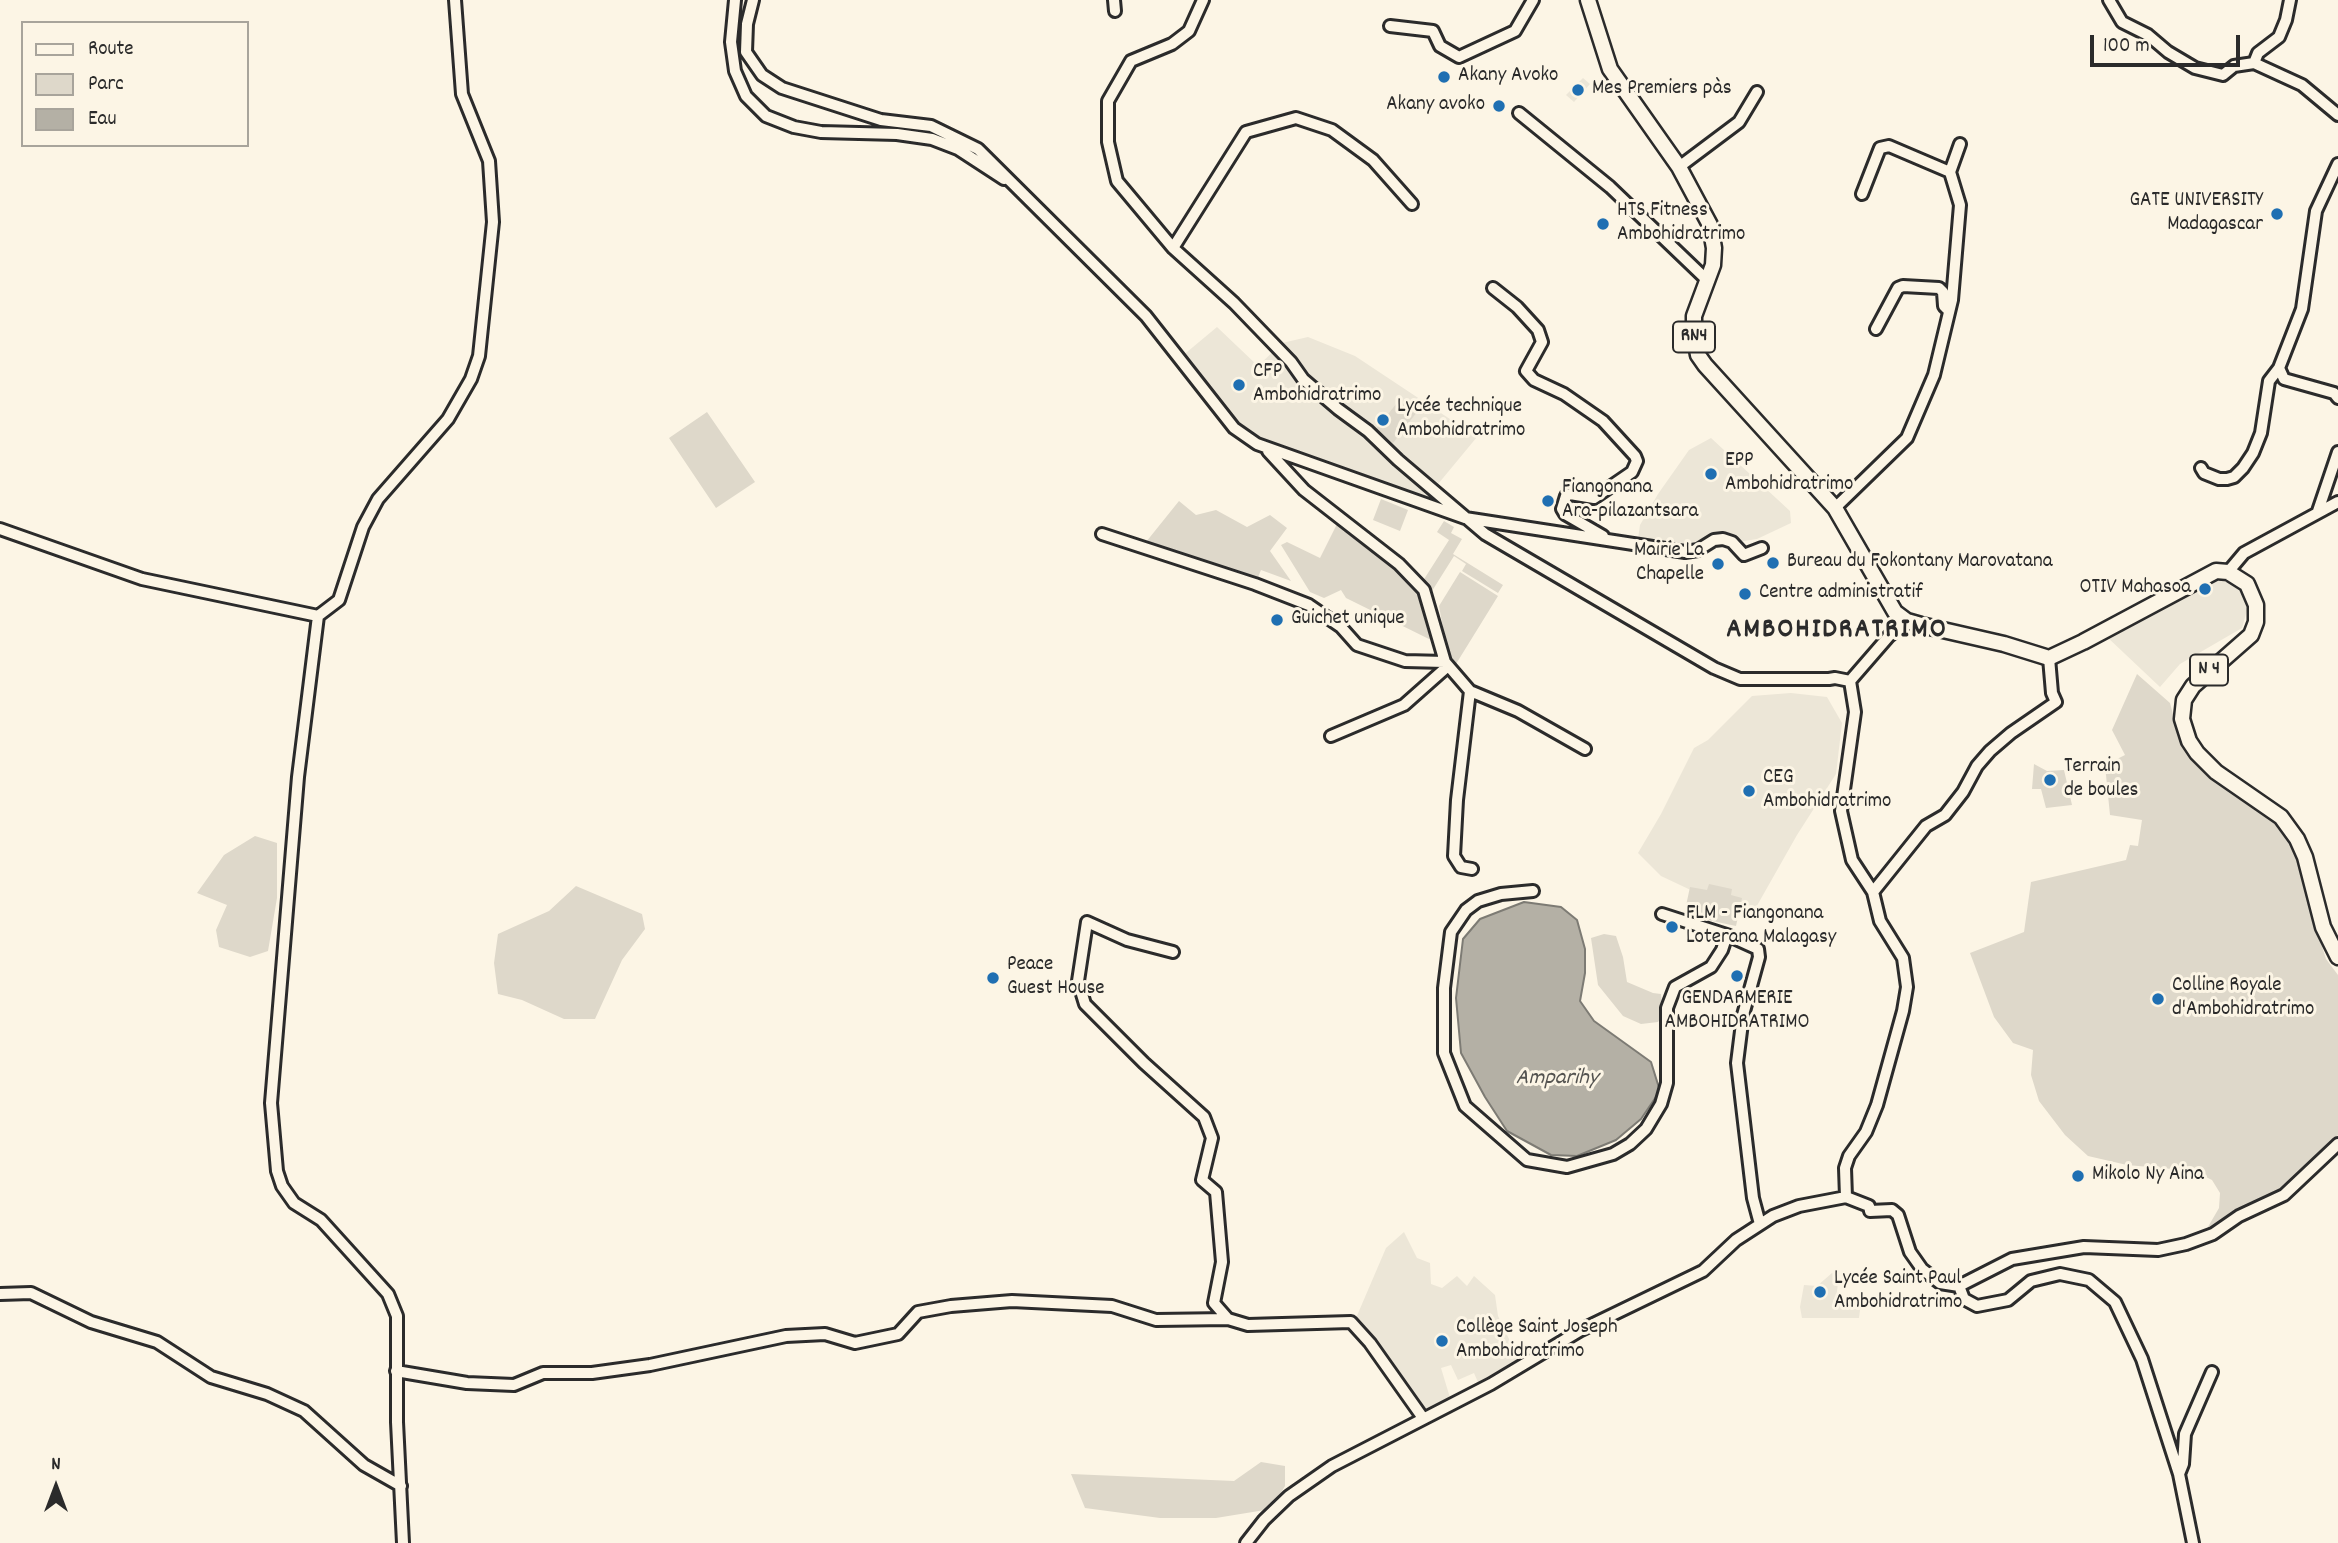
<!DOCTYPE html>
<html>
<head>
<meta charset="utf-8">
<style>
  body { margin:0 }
  #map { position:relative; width:2338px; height:1543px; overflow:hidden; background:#fcf5e5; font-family:Dekko,sans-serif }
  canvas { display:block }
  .legend { position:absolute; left:21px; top:21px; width:228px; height:126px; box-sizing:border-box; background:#fcf5e5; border:2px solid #a8a49b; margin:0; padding:9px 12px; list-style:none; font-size:21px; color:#2b2b2b }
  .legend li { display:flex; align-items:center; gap:14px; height:35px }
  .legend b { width:35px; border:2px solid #a8a49b }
  .north { position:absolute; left:21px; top:1452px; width:70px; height:70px; -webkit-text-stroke:5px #fcf5e5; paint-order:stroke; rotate:0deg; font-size:19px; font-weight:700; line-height:28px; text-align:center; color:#2b2b2b }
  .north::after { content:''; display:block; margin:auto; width:24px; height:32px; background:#2b2b2b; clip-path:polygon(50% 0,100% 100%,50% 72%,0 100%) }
  .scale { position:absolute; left:2090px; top:35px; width:150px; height:32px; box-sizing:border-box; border:4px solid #2b2b2b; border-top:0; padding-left:9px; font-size:21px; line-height:24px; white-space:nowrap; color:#2b2b2b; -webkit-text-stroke:5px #fcf5e5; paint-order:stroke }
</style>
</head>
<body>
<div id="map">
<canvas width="2338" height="1543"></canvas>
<ul class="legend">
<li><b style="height:9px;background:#fcf5e5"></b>Route</li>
<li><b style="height:19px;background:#ded8ca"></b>Parc</li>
<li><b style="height:19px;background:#b4b0a5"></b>Eau</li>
</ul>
<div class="north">N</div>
<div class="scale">100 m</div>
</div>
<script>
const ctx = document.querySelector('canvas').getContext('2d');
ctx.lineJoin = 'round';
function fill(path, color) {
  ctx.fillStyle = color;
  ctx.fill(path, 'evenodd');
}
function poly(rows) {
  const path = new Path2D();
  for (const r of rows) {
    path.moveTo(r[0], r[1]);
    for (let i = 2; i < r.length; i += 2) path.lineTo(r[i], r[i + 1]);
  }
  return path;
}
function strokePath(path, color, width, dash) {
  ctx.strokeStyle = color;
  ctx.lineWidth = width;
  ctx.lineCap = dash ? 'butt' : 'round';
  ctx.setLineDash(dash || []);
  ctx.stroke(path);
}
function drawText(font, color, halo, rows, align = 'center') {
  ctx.font = font + ' Dekko,sans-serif';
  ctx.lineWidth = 6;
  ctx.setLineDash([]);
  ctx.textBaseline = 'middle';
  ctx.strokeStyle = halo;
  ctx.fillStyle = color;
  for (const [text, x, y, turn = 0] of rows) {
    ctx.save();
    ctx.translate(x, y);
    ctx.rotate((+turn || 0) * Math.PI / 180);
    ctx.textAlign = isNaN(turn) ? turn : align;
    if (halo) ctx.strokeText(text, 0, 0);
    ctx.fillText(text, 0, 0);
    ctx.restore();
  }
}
const built = poly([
  [1583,78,1590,84,1574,102,1566,95],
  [1217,327,1258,366,1282,343,1308,337,1355,356,1477,437,1424,501,1278,449,1235,424,1181,357],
  [1711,438,1790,511,1791,523,1757,539,1701,548,1638,539,1640,525,1658,494,1689,450],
  [2217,576,2232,581,2243,590,2249,603,2242,628,2180,664,2160,687,2106,636],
  [1791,693,1827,697,1842,723,1836,774,1797,835,1750,918,1661,876,1638,853,1661,814,1694,748,1708,740,1752,696],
  [1404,1232,1417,1258,1430,1263,1431,1284,1442,1288,1457,1276,1467,1286,1474,1276,1495,1295,1498,1316,1521,1364,1480,1387,1474,1373,1458,1380,1451,1365,1441,1368,1451,1401,1425,1413,1356,1318,1386,1248],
  [1832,1273,1839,1275,1836,1299,1861,1302,1859,1318,1802,1318,1800,1307,1804,1285,1817,1286]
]);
const green = poly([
  [1401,398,1417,412,1393,443,1376,429],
  [707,412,755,482,716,508,669,438],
  [1381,499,1408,510,1400,531,1373,520],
  [1179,501,1196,515,1216,510,1247,527,1270,515,1287,528,1270,551,1291,581,1261,570,1255,584,1146,542],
  [1444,521,1454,527,1451,533,1462,539,1453,554,1503,585,1498,593,1462,571,1466,564,1454,556,1432,591,1421,584,1449,540,1437,532],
  [1338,522,1392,563,1417,591,1430,614,1433,641,1346,598,1341,590,1324,598,1310,592,1281,545,1287,542,1320,558],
  [1460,572,1498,596,1456,664,1448,655,1439,606],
  [2137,674,2170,703,2178,733,2207,775,2269,814,2290,842,2303,870,2311,912,2326,959,2338,975,2338,1135,2285,1190,2211,1232,2205,1232,2219,1208,2220,1193,2212,1180,2194,1171,2127,1165,2088,1156,2065,1135,2039,1101,2031,1075,2033,1050,2013,1043,1994,1017,1970,953,2024,932,2031,882,2126,860,2130,845,2138,846,2142,820,2110,815,2105,765,2125,755,2112,730],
  [2034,764,2047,771,2064,770,2072,805,2046,808,2041,789,2032,789],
  [255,836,277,843,277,898,268,951,250,957,219,947,216,930,227,905,197,893,224,855],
  [1709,884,1732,889,1731,895,1742,898,1736,926,1684,915,1690,887,1707,890],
  [576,886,642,914,645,929,622,960,595,1019,564,1019,522,1000,498,994,494,963,498,934,549,911],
  [1604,934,1616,936,1623,957,1627,982,1653,993,1661,994,1663,1015,1658,1022,1641,1024,1623,1016,1598,985,1591,938],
  [1261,1462,1285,1466,1285,1486,1271,1509,1216,1518,1160,1518,1085,1508,1071,1474,1234,1481]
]);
const water = poly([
  [1524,902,1561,907,1577,920,1585,949,1585,973,1580,1001,1594,1021,1651,1062,1660,1091,1641,1119,1616,1140,1577,1156,1551,1155,1507,1131,1485,1097,1461,1053,1456,998,1463,939,1480,919,1524,902]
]);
const minor = poly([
  [735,0,731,42,735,71,746,96,766,116,794,127,821,132,897,134,932,139,958,149,1004,179],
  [753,0,747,24,746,52,762,75,782,88,881,120,931,126,978,149,1146,316,1234,428,1257,444,1465,518,1685,552,1698,550,1714,540,1723,539,1732,542,1744,555,1762,548],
  [1114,0,1115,11],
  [1203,0,1189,31,1172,44,1131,61,1108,101,1108,142,1117,181,1173,248,1234,303,1291,362,1303,379,1338,409,1368,431,1398,460,1485,534,1714,668,1740,679,1829,679,1835,678,1850,681],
  [2109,0,2122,22,2148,35,2168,52,2195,68,2223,75,2234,66,2254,63,2302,85,2338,115],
  [1390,26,1433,31,1440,46,1459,57,1515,31,1533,0],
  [2254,63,2258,53,2279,37,2286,20,2290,0],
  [1519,113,1610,187,1707,280],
  [1679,167,1739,122,1757,92],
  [1862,194,1880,148,1889,146,1950,172],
  [1173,248,1246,132,1296,118,1332,130,1373,160,1412,204],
  [1493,288,1517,307,1538,330,1542,342,1526,371,1534,380,1564,394,1603,421,1635,456,1637,461,1632,472,1594,498,1570,494,1566,496,1562,509,1565,514,1603,536],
  [1876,329,1898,288,1903,286,1939,288,1943,292,1944,306,1949,311],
  [2279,368,2284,379,2334,393,2338,398],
  [1268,451,1304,490,1399,564,1424,590,1445,662,1470,691,1518,711,1585,749],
  [2201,468,2204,473,2219,479,2227,479,2234,477,2243,468,2253,453,2261,433,2269,381,2279,368,2302,309,2316,211,2338,164],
  [1835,508,1907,438,1934,375,1952,300,1960,205,1950,172,1960,144],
  [2318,511,2338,452],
  [0,529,142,579,318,616],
  [1102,534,1255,584,1309,605,1341,627,1357,645,1405,661,1445,662],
  [2228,572,2244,553,2338,502],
  [1470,691,1457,800,1454,856,1461,867,1472,869],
  [1331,736,1404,705,1448,666],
  [1533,891,1501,894,1478,901,1466,910,1451,932,1444,988,1444,1053,1465,1106,1527,1160,1567,1167,1613,1154,1630,1144,1646,1129,1661,1104,1667,1083,1667,1008,1675,987,1711,967,1722,950,1727,935,1758,949,1759,957,1743,1015,1737,1063,1753,1198,1760,1224],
  [1873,892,1926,826,1945,815,1963,792,1977,766,1990,751,2011,733,2056,702,2052,693,2049,658],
  [1662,914,1727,935],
  [1173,952,1127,940,1087,922,1078,981,1085,1004,1144,1063,1204,1117,1212,1138,1202,1180,1216,1192,1222,1262,1214,1303,1228,1319],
  [1846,1197,1869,1206,1870,1211,1892,1210,1898,1215,1910,1252,1922,1269,1940,1283,1959,1286,2012,1259,2084,1247,2158,1250,2186,1244,2213,1234,2239,1216,2284,1195,2338,1144],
  [1959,1286,1964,1299,1977,1306,2008,1300,2031,1281,2060,1274,2089,1280,2115,1302,2142,1359,2179,1474,2193,1543],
  [0,1294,31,1293,91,1322,157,1342,211,1377,267,1394,304,1411,364,1465,401,1486],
  [396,1371,467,1383,514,1385,543,1373,592,1373,650,1365,786,1336,825,1334,855,1343,898,1334,918,1312,951,1306,1012,1301,1112,1306,1156,1320,1228,1319,1248,1325,1351,1322,1370,1343,1423,1418],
  [2179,1474,2183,1464,2185,1434,2212,1372],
  [403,1543,397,1422,397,1316,388,1294,321,1220,294,1203,282,1186,277,1171,271,1103,298,777,318,616,339,600,363,527,378,499,448,419,471,379,479,356,493,222,489,161,462,94,455,0],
  [1246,1543,1264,1520,1289,1496,1332,1466,1491,1384,1581,1330,1703,1271,1736,1240,1773,1216,1799,1206,1846,1197,1845,1168,1849,1156,1866,1132,1877,1105,1903,1011,1907,987,1903,958,1880,921,1873,892,1852,860,1841,811,1855,712,1850,681,1889,636,1907,621]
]);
const major = poly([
  [1588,0,1610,69,1679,167,1710,225,1714,248,1713,265,1694,316,1694,333,1698,355,1705,365,1835,508,1895,612,1907,621,1921,625,2004,644,2049,658,2083,642,2216,571,2228,572,2247,584,2256,605,2256,622,2251,635,2193,686,2184,700,2182,719,2189,741,2197,753,2216,772,2281,817,2297,839,2305,857,2323,927,2338,957]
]);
const markers = [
  [1444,77,7,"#1f6fb2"],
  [1578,90,7,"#1f6fb2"],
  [1499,106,7,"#1f6fb2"],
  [2277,214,7,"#1f6fb2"],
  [1603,224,7,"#1f6fb2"],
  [1239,385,7,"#1f6fb2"],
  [1383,420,7,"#1f6fb2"],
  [1711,474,7,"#1f6fb2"],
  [1548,501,7,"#1f6fb2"],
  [1773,563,7,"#1f6fb2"],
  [1718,564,7,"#1f6fb2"],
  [2205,589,7,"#1f6fb2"],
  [1745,594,7,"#1f6fb2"],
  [1277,620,7,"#1f6fb2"],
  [2050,780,7,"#1f6fb2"],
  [1749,791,7,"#1f6fb2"],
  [1672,927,7,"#1f6fb2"],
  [1737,976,7,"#1f6fb2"],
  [993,978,7,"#1f6fb2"],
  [2158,999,7,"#1f6fb2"],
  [2078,1176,7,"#1f6fb2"],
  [1820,1292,7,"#1f6fb2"],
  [1442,1341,7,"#1f6fb2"]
];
const shields = [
  [1694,337,42],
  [2209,670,38]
];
const shieldNames = [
  ["RN4",1694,337],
  ["N 4",2209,670]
];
const poiNames = [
  ["Akany Avoko",1458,77],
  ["Mes Premiers pàs",1592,90],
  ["Akany avoko",1485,106,"right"],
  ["GATE UNIVERSITY",2263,202,"right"],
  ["Madagascar",2263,226,"right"],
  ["HTS Fitness",1617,212],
  ["Ambohidratrimo",1617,236],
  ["CFP",1253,373],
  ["Ambohidratrimo",1253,397],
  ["Lycée technique",1397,408],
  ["Ambohidratrimo",1397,432],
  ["EPP",1725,462],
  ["Ambohidratrimo",1725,486],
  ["Fiangonana",1562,489],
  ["Ara-pilazantsara",1562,513],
  ["Mairie La",1704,552,"right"],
  ["Chapelle",1704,576,"right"],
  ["Bureau du Fokontany Marovatana",1787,563],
  ["OTIV Mahasoa",2191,589,"right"],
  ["Centre administratif",1759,594],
  ["Guichet unique",1291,620],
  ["Terrain",2064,768],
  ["de boules",2064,792],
  ["CEG",1763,779],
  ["Ambohidratrimo",1763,803],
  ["FLM - Fiangonana",1686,915],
  ["Loterana Malagasy",1686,939],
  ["Peace",1007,966],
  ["Guest House",1007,990],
  ["Colline Royale",2172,987],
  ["d'Ambohidratrimo",2172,1011],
  ["GENDARMERIE",1737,1000,"center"],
  ["AMBOHIDRATRIMO",1737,1024,"center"],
  ["Mikolo Ny Aina",2092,1176],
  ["Lycée Saint Paul",1834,1280],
  ["Ambohidratrimo",1834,1304],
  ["Collège Saint Joseph",1456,1329],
  ["Ambohidratrimo",1456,1353]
];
const waterNames = [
  ["Amparihy",1557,1080]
];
const districtNames = [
  ["AMBOHIDRATRIMO",1837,632]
];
fill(built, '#ece6d7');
fill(green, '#ded8ca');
fill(water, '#b4b0a5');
strokePath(water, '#7d7b74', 2);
strokePath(minor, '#2b2b2b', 16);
strokePath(major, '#2b2b2b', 19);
strokePath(minor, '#fcf5e5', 10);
strokePath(major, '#fcf5e5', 14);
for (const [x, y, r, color] of markers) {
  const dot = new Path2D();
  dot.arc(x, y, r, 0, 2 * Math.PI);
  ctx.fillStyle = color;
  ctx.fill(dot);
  strokePath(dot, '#fcf5e5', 2.5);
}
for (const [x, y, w] of shields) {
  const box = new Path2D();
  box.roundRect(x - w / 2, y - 15.5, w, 31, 5);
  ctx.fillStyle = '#fcf5e5';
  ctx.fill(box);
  strokePath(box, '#2b2b2b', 2);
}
drawText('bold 19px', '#2b2b2b', null, shieldNames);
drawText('21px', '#2b2b2b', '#fcf5e5', poiNames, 'left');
drawText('italic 23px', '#545350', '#fcf5e5', waterNames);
ctx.letterSpacing = '2px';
drawText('bold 28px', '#2b2b2b', '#fcf5e5', districtNames);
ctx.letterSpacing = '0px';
</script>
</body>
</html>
